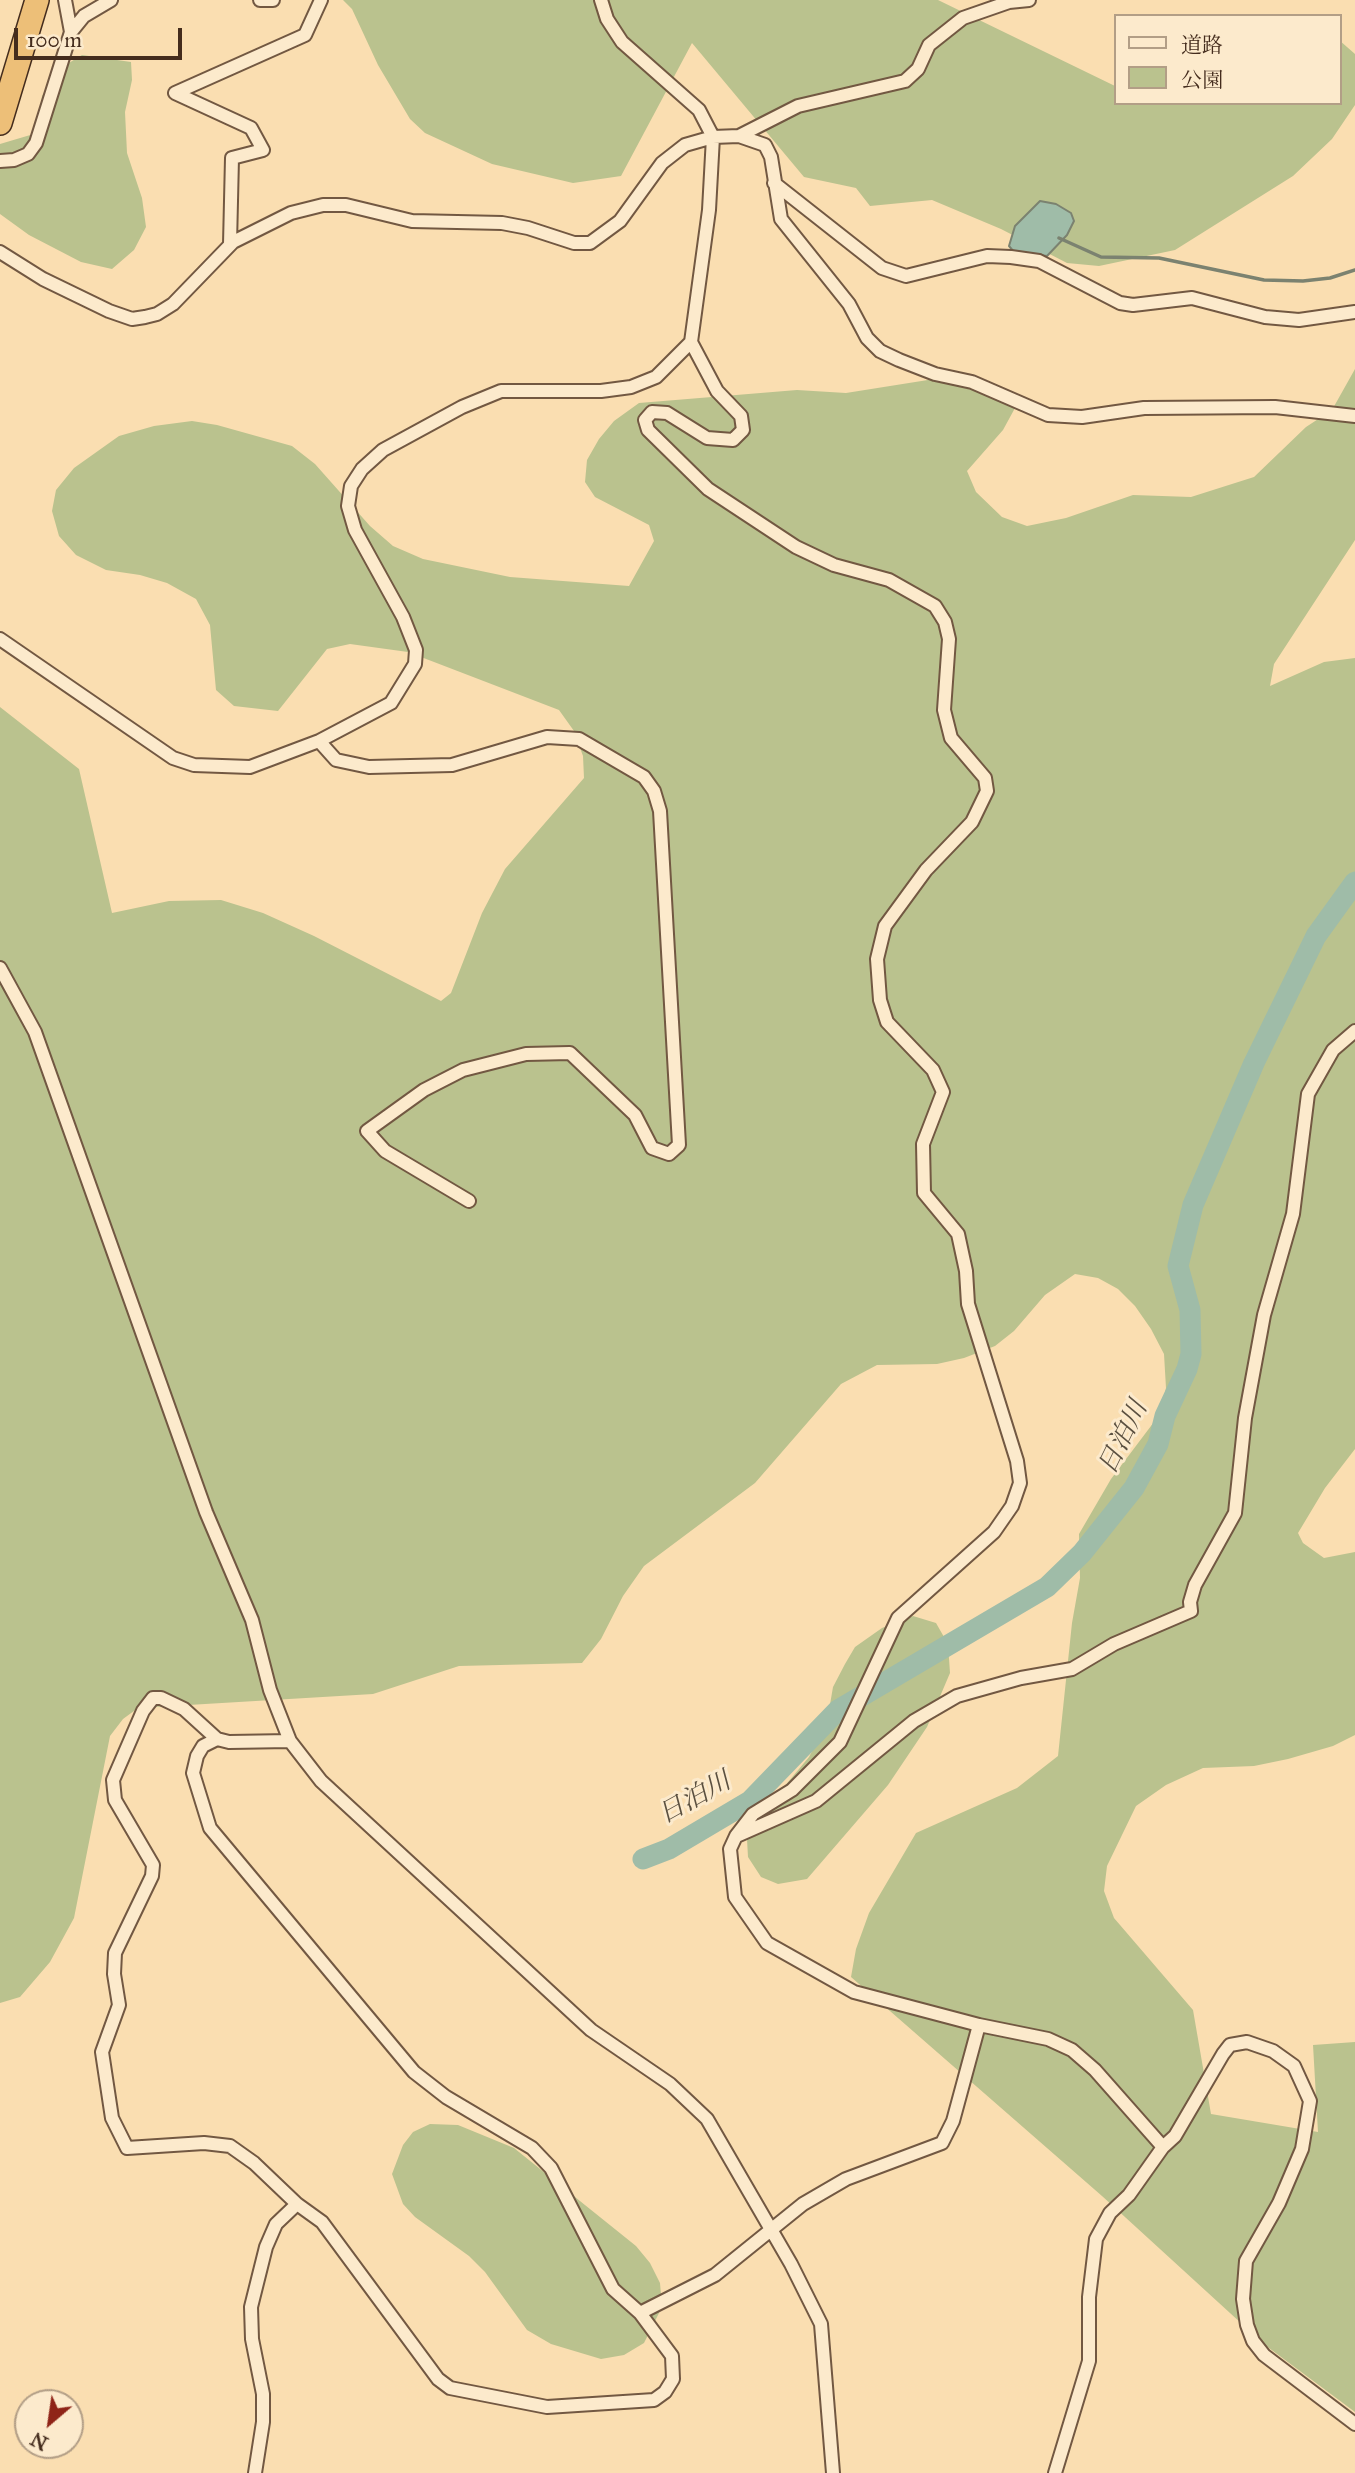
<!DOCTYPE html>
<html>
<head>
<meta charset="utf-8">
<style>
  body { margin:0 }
  #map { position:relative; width:1355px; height:2473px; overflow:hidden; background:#fadeb1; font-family:"IM FELL Great Primer","Noto Serif JP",serif }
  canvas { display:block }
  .legend { position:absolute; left:1114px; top:14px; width:228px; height:91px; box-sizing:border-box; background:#fceacc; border:2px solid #b29e86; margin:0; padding:9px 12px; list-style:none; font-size:21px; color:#442c1d }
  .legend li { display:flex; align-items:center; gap:14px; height:35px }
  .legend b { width:35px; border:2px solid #b29e86 }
  .north { position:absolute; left:14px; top:2389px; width:70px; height:70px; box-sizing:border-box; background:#fceacc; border:2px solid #b29e86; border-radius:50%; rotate:209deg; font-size:19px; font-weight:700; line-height:28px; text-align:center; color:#442c1d }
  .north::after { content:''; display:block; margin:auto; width:24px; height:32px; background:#8f2418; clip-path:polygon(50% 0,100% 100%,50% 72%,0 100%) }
  .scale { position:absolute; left:14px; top:28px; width:168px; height:32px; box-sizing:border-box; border:4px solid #442c1d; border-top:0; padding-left:9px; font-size:21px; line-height:24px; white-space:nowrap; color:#442c1d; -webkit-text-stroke:5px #fceacc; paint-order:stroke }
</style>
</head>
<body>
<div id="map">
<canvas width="1355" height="2473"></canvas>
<ul class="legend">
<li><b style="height:9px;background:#fceacc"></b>道路</li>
<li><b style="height:19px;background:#bac28e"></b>公園</li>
</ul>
<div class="north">N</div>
<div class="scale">100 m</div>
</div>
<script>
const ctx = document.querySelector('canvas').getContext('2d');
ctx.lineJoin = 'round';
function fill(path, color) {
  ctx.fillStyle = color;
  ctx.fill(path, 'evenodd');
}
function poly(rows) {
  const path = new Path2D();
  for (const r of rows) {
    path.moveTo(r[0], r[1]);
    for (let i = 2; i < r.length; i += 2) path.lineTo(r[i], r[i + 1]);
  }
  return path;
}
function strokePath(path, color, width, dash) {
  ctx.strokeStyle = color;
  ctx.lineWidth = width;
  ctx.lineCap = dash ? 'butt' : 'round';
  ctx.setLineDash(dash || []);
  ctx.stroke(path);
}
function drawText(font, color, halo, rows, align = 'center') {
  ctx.font = font + ' "IM FELL Great Primer","Noto Serif JP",serif';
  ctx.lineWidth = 6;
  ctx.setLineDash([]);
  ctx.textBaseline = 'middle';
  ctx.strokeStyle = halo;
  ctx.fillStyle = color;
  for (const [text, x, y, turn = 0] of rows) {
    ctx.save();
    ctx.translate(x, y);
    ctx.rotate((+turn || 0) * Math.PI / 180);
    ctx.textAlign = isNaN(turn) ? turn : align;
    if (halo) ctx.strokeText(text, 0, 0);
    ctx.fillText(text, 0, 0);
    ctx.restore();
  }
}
const green = poly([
  [343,0,938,0,1115,86,1115,103,1339,103,1339,40,1355,54,1355,105,1332,139,1293,176,1175,250,1099,266,1067,263,1001,229,932,200,870,206,856,188,804,177,692,43,621,176,573,183,492,164,425,133,410,119,378,65,352,9],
  [82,55,131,62,132,80,125,112,127,153,142,198,146,227,134,250,112,269,81,262,29,235,0,214,0,144,37,133,42,96,59,69],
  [1355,369,1355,540,1274,664,1270,686,1324,662,1355,658,1355,1449,1325,1488,1298,1533,1303,1543,1324,1558,1355,1552,1355,1735,1333,1746,1288,1759,1254,1766,1203,1768,1166,1785,1136,1806,1107,1866,1104,1891,1114,1918,1193,2010,1211,2114,1318,2132,1313,2045,1355,2042,1355,2412,1265,2345,1102,2196,851,1977,856,1949,869,1913,916,1833,1017,1788,1058,1756,1072,1623,1080,1578,1079,1534,1111,1479,1160,1414,1166,1388,1164,1354,1151,1329,1135,1306,1118,1289,1098,1278,1075,1274,1045,1295,1014,1331,995,1346,964,1358,937,1364,877,1365,841,1384,755,1483,644,1566,623,1596,601,1639,582,1663,459,1666,373,1694,138,1708,123,1719,110,1736,74,1918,50,1962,20,1997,0,2003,0,707,79,769,112,913,169,901,221,900,263,913,314,936,441,1001,451,993,482,913,505,869,584,778,583,756,574,731,559,710,408,652,350,644,327,649,278,711,234,706,216,690,210,625,196,599,167,583,140,575,106,570,76,555,59,536,52,511,56,490,74,468,119,436,154,426,192,421,217,425,292,446,315,464,370,526,393,546,423,559,510,577,629,586,654,541,649,525,595,497,585,482,587,460,599,439,614,421,639,403,797,390,846,393,953,376,1009,394,1015,408,1003,430,967,471,976,492,1002,517,1027,526,1066,518,1133,495,1191,497,1254,477,1306,427,1332,410],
  [913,1616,936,1623,948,1644,950,1673,927,1727,888,1785,807,1879,778,1884,761,1877,748,1857,747,1839,758,1818,809,1757,827,1722,833,1687,845,1664,855,1647,882,1628],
  [430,2124,458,2125,514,2148,636,2246,650,2263,660,2283,662,2307,644,2343,624,2355,601,2359,551,2344,527,2330,485,2272,469,2256,415,2217,403,2204,392,2174,403,2145,413,2132]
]);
const water = poly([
  [1040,201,1056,204,1071,213,1074,221,1067,235,1047,256,1014,252,1009,246,1015,226,1040,201]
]);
const stream = poly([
  [1059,238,1101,257,1159,258,1264,280,1303,281,1330,278,1355,270]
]);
const river = poly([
  [643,1859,669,1849,750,1801,838,1710,1047,1587,1082,1553,1134,1488,1158,1444,1165,1416,1187,1369,1191,1354,1190,1310,1178,1266,1193,1205,1254,1063,1316,936,1355,882]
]);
const street = poly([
  [65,0,71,32],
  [260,0,273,0],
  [1029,0,1009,2,963,18,929,45,918,69,905,81,798,106,739,136,765,145,771,157,781,219,849,304,867,338,880,351,899,360,935,374,972,382,1048,415,1082,417,1144,408,1275,407,1355,416],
  [0,161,14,160,28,154,36,143,71,32,84,16,111,0],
  [774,183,882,268,906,276,987,256,1011,257,1039,261,1120,303,1133,305,1192,298,1265,317,1299,320,1355,312],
  [230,244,232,158,263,150,251,128,175,93,305,35,321,0],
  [0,252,43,279,109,311,132,319,145,317,157,314,173,304,233,242,291,213,323,205,346,205,412,221,502,223,528,228,574,243,590,243,620,221,662,163,685,145,713,137,739,136],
  [691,342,717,391,741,416,743,430,733,440,707,438,667,413,652,412,645,420,648,430,708,489,796,547,834,565,889,580,935,606,945,622,949,639,944,710,951,738,985,778,987,791,972,822,926,870,885,926,877,959,880,1000,887,1022,933,1070,943,1092,923,1144,924,1193,958,1234,966,1271,968,1304,1017,1461,1020,1483,1012,1506,994,1532,898,1618,840,1742,792,1790,753,1814,736,1836,730,1849,735,1897,767,1943,854,1992,979,2025,1048,2039,1072,2050,1095,2070,1163,2147],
  [0,639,173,758,194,765,250,767,319,741,391,703,415,664,416,650,403,617,355,530,348,506,351,486,362,469,383,450,462,407,501,391,601,391,631,387,656,377,691,342,709,210,713,137,699,110,622,42,607,19,601,0],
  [319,741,336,760,369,767,452,765,547,737,579,739,644,777,654,791,660,811,679,1145,669,1154,652,1148,635,1115,570,1053,526,1054,463,1070,424,1090,367,1131,385,1151,469,1201],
  [0,968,35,1032,206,1512,252,1620,270,1690,290,1741,321,1781,591,2030,670,2084,707,2119,791,2264,821,2324,833,2473],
  [217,1739,203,1746,197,1756,193,1773,210,1828,414,2072,446,2097,532,2148,551,2168,613,2289,640,2313,672,2356,673,2379,665,2392,654,2400,547,2407,450,2388,438,2379,322,2222,297,2204,254,2163,230,2146,204,2143,127,2148,112,2118,102,2052,119,2005,114,1974,115,1953,152,1876,153,1865,115,1800,113,1780,143,1711,153,1698,161,1698,184,1709,217,1739,229,1742,290,1741],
  [739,1835,816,1801,914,1721,957,1696,1021,1678,1072,1669,1114,1644,1191,1611,1190,1602,1195,1585,1235,1513,1245,1418,1264,1315,1293,1214,1308,1094,1333,1050,1355,1031],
  [640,2313,715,2275,803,2204,846,2179,942,2143,953,2121,979,2025],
  [255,2473,263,2422,263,2394,252,2339,251,2307,266,2247,276,2224,297,2204],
  [1055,2473,1089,2361,1089,2297,1096,2239,1110,2213,1129,2195,1163,2147,1175,2136,1223,2054,1230,2045,1247,2042,1273,2051,1294,2066,1310,2101,1302,2149,1279,2203,1246,2261,1243,2299,1247,2325,1253,2341,1264,2355,1355,2424]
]);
const highway = poly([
  [0,123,37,0]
]);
const waterNames = [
  ["日泊川",1124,1438,-64],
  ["日泊川",695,1799,-29]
];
fill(green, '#bac28e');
fill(water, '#9fbca8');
strokePath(water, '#7b8270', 2);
strokePath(stream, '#7b8270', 3.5);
strokePath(river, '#9fbca8', 21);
strokePath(street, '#725842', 16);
strokePath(highway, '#442c1d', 26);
strokePath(street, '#fceacc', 12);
strokePath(highway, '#edbf78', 23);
drawText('italic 26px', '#5b5040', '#fceacc', waterNames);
</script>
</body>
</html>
